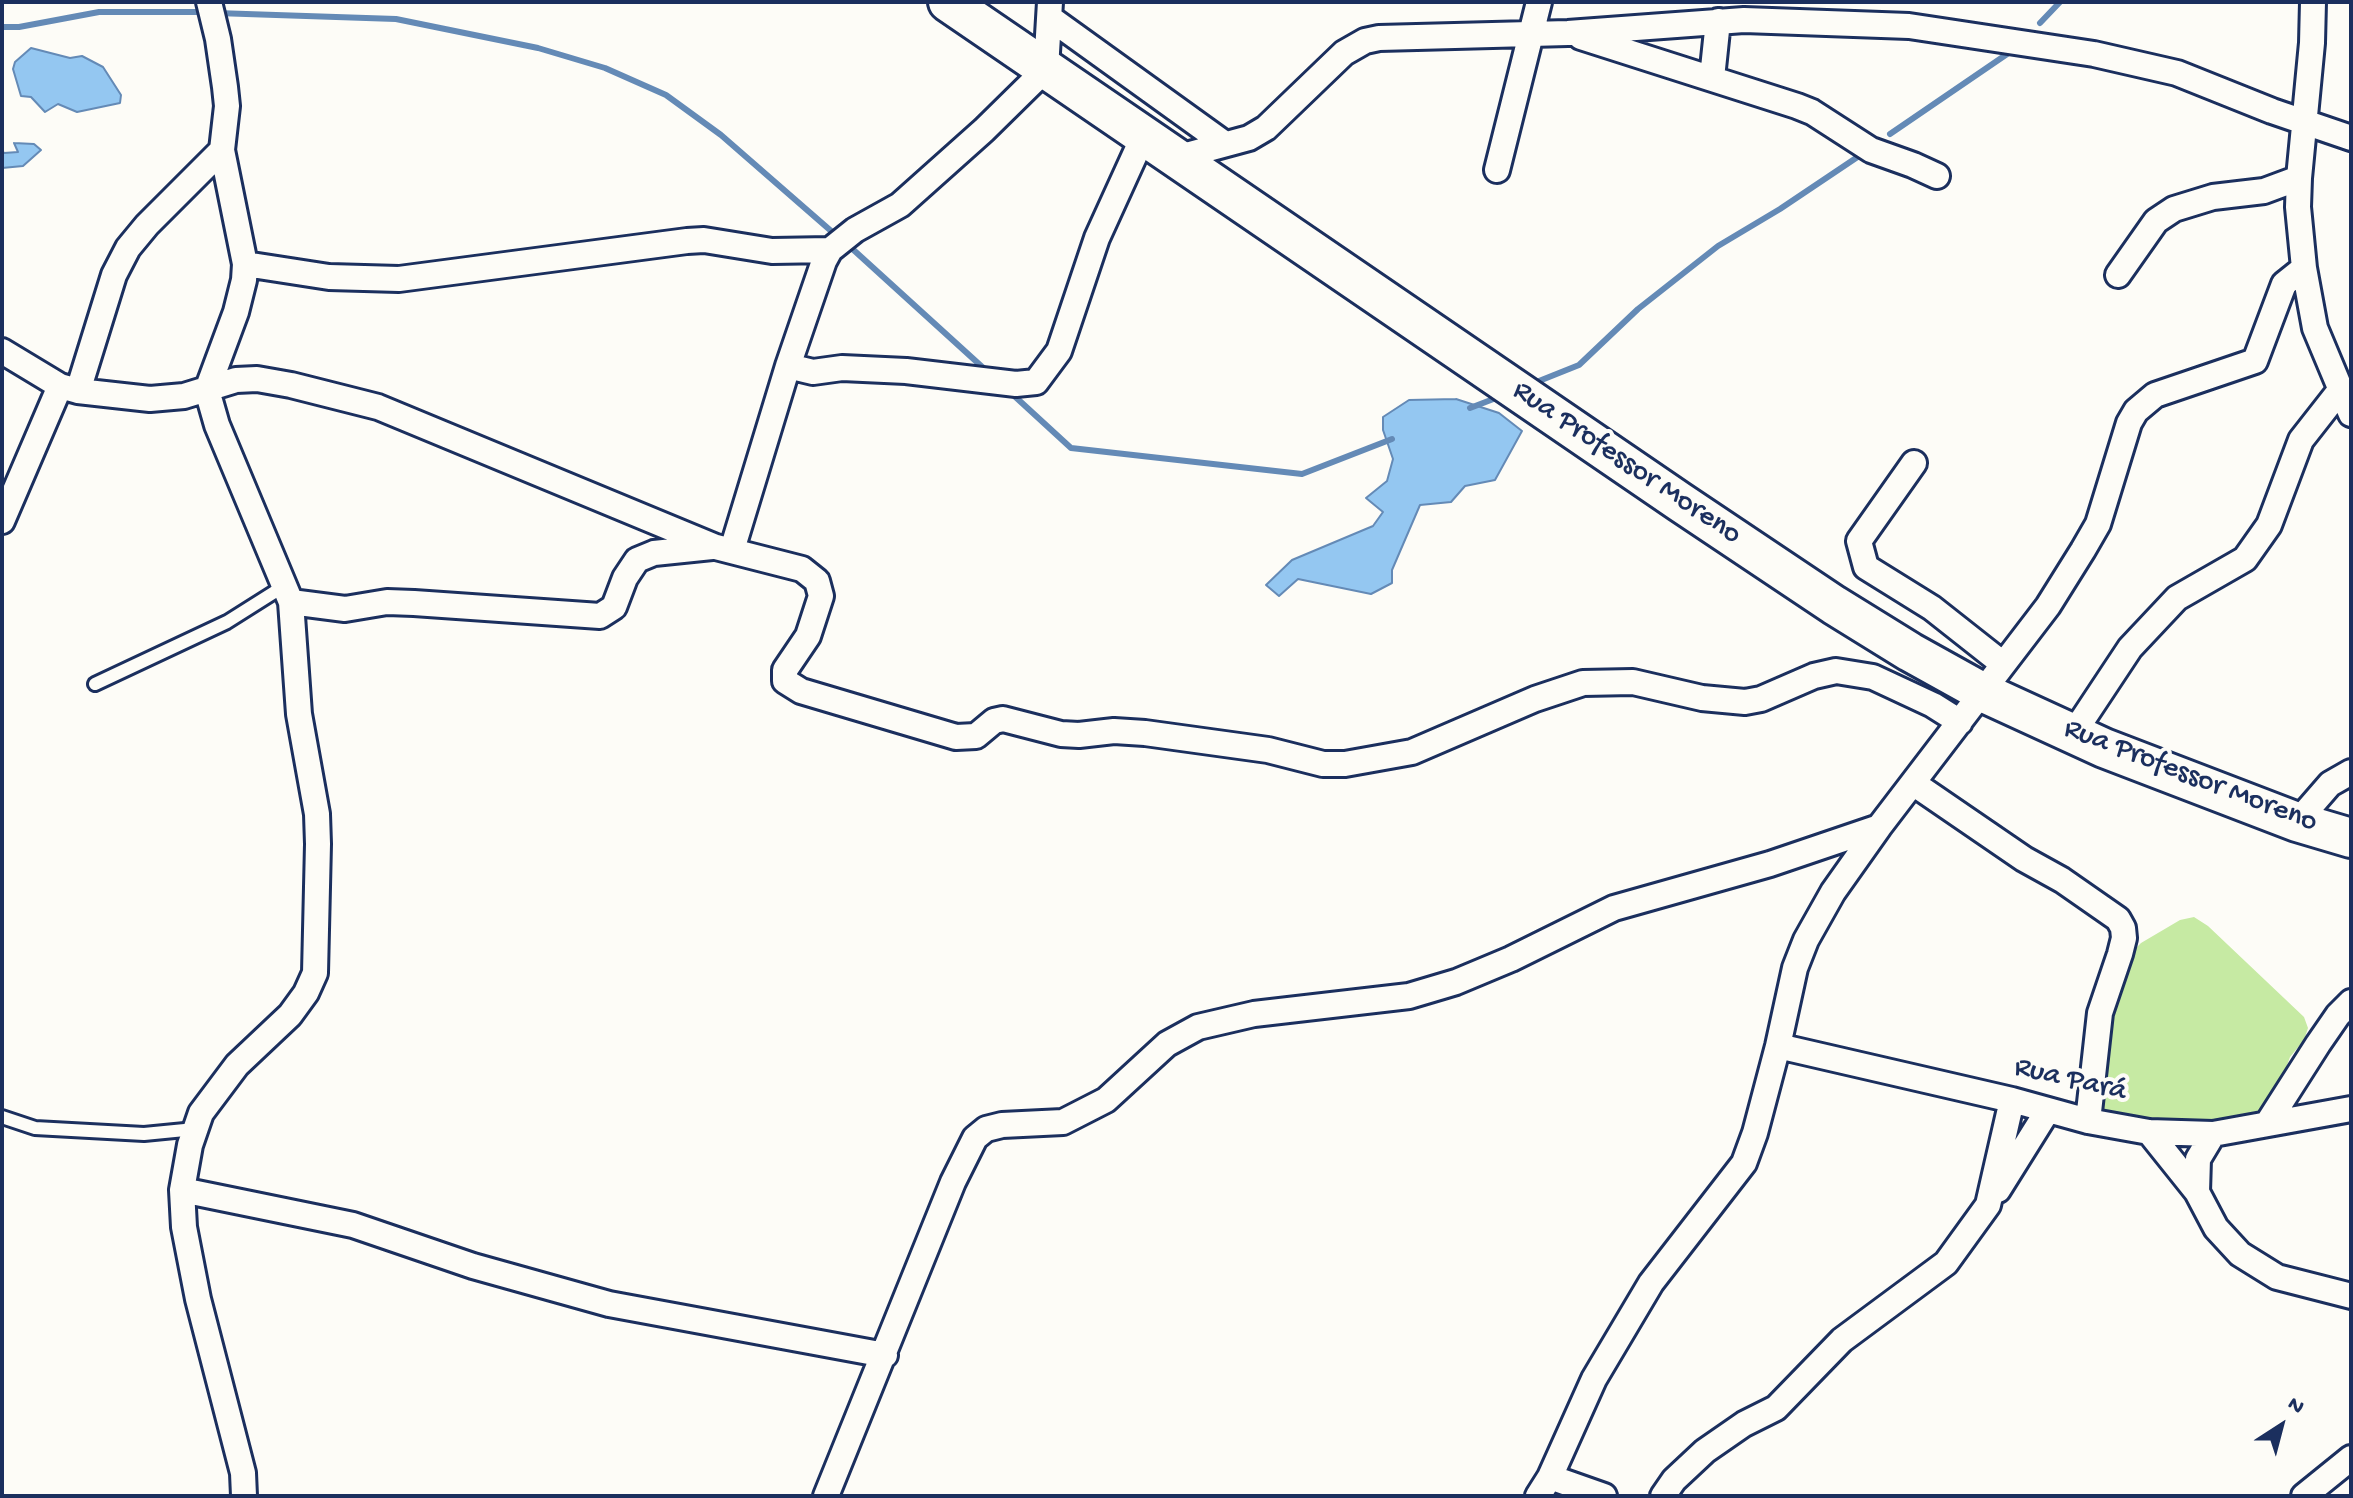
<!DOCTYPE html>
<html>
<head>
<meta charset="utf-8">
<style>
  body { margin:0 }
  #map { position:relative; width:2353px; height:1498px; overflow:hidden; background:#fdfcf7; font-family:"Gochi Hand",sans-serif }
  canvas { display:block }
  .frame { position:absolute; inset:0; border:4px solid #1b2f5e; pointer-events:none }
  .north { position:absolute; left:2241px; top:1386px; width:80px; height:80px; -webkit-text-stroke:6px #fdfcf7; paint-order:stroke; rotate:36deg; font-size:22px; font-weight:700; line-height:32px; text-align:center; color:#1b2f5e }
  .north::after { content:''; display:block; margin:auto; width:28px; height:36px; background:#1b2f5e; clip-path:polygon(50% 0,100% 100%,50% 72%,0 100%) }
</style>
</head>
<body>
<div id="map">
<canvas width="2353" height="1498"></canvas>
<div class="frame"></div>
<div class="north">N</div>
</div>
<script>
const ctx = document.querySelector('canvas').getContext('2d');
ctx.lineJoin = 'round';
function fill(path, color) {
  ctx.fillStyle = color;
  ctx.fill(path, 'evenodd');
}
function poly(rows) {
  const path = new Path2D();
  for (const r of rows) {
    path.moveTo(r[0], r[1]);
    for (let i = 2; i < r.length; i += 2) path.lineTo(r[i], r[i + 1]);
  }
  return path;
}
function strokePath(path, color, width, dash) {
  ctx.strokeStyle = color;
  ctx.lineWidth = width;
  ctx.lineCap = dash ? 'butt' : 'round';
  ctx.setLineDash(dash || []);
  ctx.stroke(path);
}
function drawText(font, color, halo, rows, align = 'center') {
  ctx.font = font + ' "Gochi Hand",sans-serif';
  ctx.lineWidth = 8;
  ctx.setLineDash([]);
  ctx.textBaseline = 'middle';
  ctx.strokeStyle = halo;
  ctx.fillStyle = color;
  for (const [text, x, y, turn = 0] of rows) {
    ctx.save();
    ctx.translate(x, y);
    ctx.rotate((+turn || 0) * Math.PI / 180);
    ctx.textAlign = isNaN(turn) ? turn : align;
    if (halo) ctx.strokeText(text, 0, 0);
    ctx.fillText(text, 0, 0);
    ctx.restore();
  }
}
const green = poly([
  [2194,917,2208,926,2304,1017,2308,1028,2304,1040,2290,1057,2277,1093,2261,1112,2221,1124,2173,1124,2095,1113,2104,1026,2130,954,2141,943,2180,920]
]);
const water = poly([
  [31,48,70,58,82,56,103,67,121,95,120,103,77,112,58,104,45,112,31,97,21,96,13,69,15,62,31,48],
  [14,143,34,144,41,150,23,166,2,168,2,150,4,153,18,152,14,143],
  [1456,399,1499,413,1522,431,1495,480,1465,486,1451,502,1420,505,1392,570,1392,583,1371,594,1298,579,1279,596,1266,585,1292,560,1373,526,1383,512,1366,498,1387,481,1393,459,1383,430,1383,417,1409,400,1456,399]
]);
const stream = poly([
  [216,13,396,19,538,48,605,68,666,95,721,135,838,237],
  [2040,23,2060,2],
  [2,27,19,27,99,12,205,12],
  [1890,134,2013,50],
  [847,244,990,374],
  [1534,383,1579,365,1638,309,1718,246,1780,209,1862,154],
  [1010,392,1071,448,1302,474,1392,439],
  [1470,408,1496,398]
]);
const service = poly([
  [95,684,227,622,284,586],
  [2,1117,35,1128,144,1134,195,1129]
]);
const minor = poly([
  [209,2,218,39,225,87,227,106,222,150,245,264,244,280,236,312,207,390,217,425,291,602,299,714,317,814,318,844,315,973,306,993,290,1015,237,1065,201,1113,190,1145,182,1190,184,1227,198,1299,243,1473,244,1496],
  [2313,2,2312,43,2299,178,2298,207,2304,268,2315,328,2351,414],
  [1050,18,1225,144],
  [1581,37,1797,106,1812,112,1871,150,1913,165,1937,176],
  [1712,78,1718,21],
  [1175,158,1249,138,1266,128,1344,53,1365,41,1379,38,1568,33,1744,20,1909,26,2094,54,2177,73,2272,111,2351,138],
  [1497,170,1539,2],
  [245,264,329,277,399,279,687,241,704,240,772,251,830,250],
  [2118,275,2156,221,2174,209,2213,197,2264,191,2299,178],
  [2,351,60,386,78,391,150,399,184,396,236,380,257,379,291,385,378,407,716,547,802,569,817,581,821,596,808,636,785,670,785,681,801,691,956,737,976,736,994,721,1003,719,1061,734,1079,735,1114,731,1145,733,1268,750,1323,764,1345,764,1412,752,1535,699,1583,683,1633,682,1702,698,1745,702,1761,699,1814,676,1836,671,1873,677,1933,705,1960,722],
  [788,366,813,372,842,368,906,371,1016,384,1036,382,1059,351,1097,238,1143,137],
  [78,391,114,275,128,248,147,225,222,150],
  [1914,463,1859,541,1866,567,1932,608,2003,664],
  [2,521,60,386],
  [732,550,788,366,824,261,830,250,855,230,900,205,984,130,1046,69,1050,2],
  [291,602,345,609,387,602,414,603,600,616,614,607,625,578,637,560,654,553,712,547],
  [2073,734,2130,648,2177,598,2245,559,2269,525,2301,440,2341,389],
  [1913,783,2024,859,2062,880,2118,919,2123,928,2124,938,2120,954,2100,1013,2088,1121],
  [2297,822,2330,784,2351,772],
  [1778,1046,2012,1100,2088,1121,2149,1132,2213,1134,2351,1109],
  [2267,1124,2318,1044,2338,1015,2351,1002],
  [2149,1132,2197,1192,2216,1228,2240,1254,2277,1277,2351,1296],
  [182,1190,353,1225,473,1266,609,1304,885,1355],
  [1998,1190,2048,1110],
  [2197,1192,2198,1159,2213,1134],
  [1550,1477,1604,1496],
  [826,1496,953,1182,975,1138,986,1129,1002,1125,1063,1122,1106,1100,1167,1044,1198,1027,1254,1014,1409,996,1456,982,1511,959,1614,908,1770,864,1879,827],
  [1538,1496,1550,1477,1594,1379,1651,1283,1744,1163,1755,1133,1778,1046,1795,968,1806,940,1833,892,1879,827,2048,606,2083,550,2098,524,2129,423,2136,411,2155,395,2255,361,2284,284,2304,268],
  [1663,1496,1674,1480,1705,1451,1744,1424,1776,1408,1842,1340,1946,1263,1988,1205,2012,1100],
  [2304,1496,2351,1458]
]);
const trunk = poly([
  [948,2,1680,502,1834,605,1910,652,1982,692,2104,748,2297,822,2351,838]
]);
const streetNames = [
  ["Rua Professor Moreno",1626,464,34],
  ["Rua Professor Moreno",2190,777,21],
  ["Rua Pará",2070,1081,13]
];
fill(green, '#c6eaa3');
fill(water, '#94c7f1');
strokePath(water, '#648ab6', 2);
strokePath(stream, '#648ab6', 6);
strokePath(service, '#1b2f5e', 18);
strokePath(minor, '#1b2f5e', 30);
strokePath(trunk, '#1b2f5e', 44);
strokePath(service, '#fdfcf7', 12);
strokePath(minor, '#fdfcf7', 24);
strokePath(trunk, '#fdfcf7', 38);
drawText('30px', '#1b2f5e', '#fdfcf7', streetNames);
</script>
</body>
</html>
